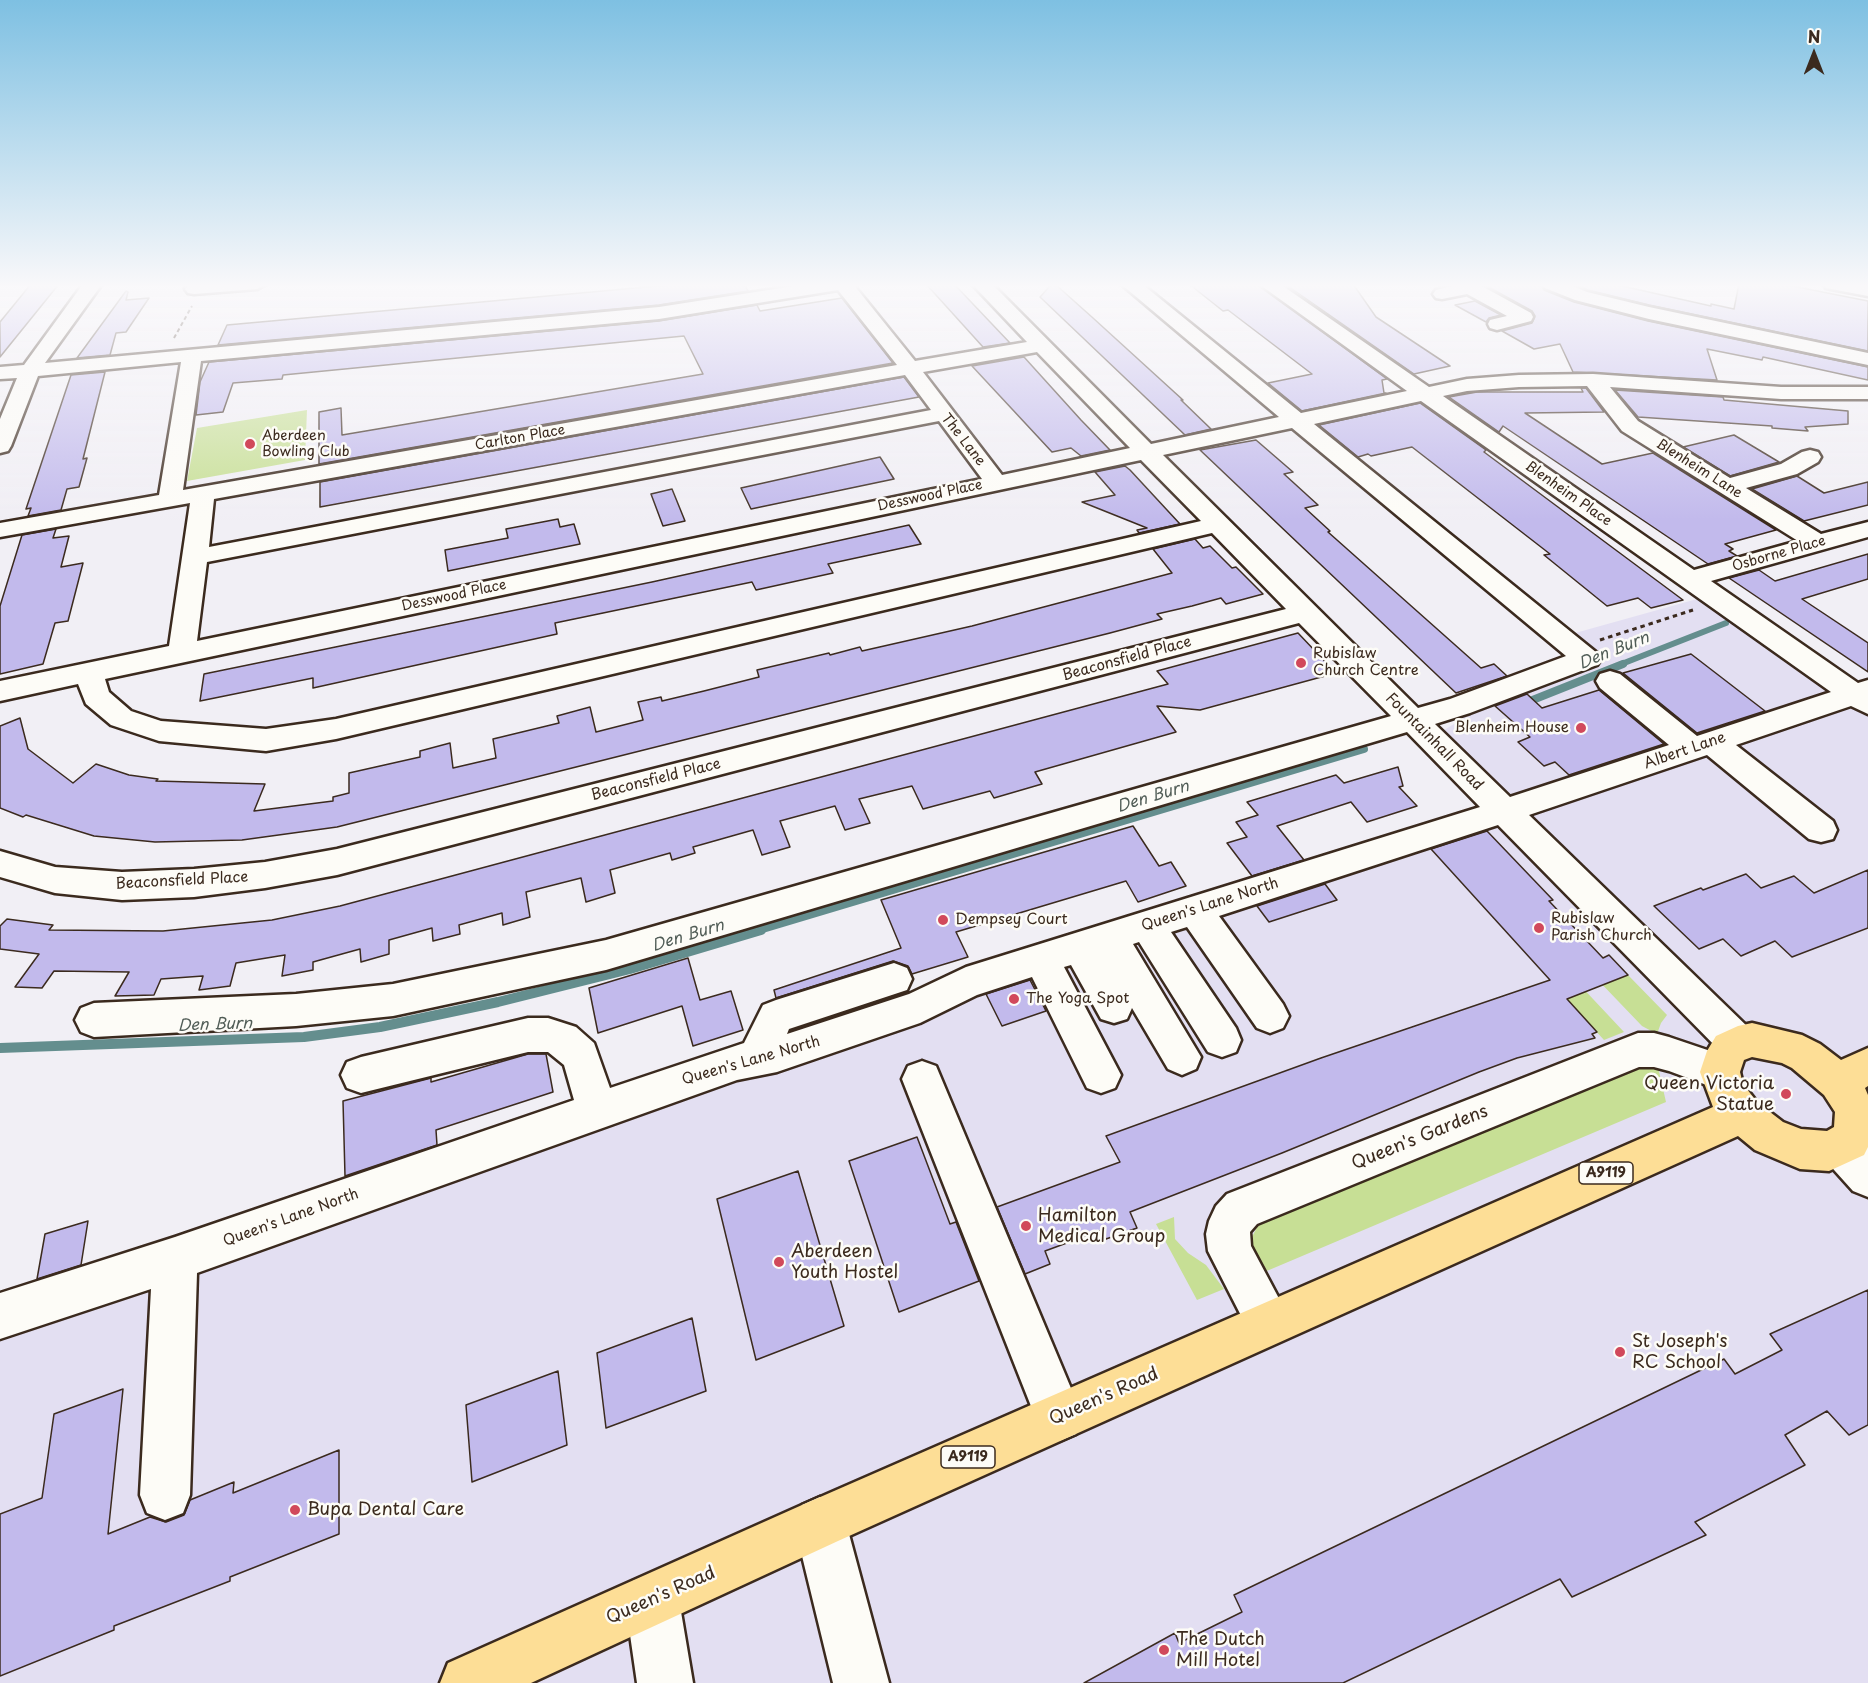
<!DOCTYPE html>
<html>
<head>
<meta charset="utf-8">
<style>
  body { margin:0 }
  #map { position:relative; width:1868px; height:1683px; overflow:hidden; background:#f1eff5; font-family:"Playpen Sans",sans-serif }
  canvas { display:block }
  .north { position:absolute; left:1784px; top:24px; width:60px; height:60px; -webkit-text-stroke:4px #fdfcf7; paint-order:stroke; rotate:0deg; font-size:16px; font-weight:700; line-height:24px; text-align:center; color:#3b2a1e }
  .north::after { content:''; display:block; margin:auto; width:21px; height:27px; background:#3b2a1e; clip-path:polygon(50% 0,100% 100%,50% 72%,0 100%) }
</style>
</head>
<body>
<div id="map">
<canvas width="1868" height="1683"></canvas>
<div class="north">N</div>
</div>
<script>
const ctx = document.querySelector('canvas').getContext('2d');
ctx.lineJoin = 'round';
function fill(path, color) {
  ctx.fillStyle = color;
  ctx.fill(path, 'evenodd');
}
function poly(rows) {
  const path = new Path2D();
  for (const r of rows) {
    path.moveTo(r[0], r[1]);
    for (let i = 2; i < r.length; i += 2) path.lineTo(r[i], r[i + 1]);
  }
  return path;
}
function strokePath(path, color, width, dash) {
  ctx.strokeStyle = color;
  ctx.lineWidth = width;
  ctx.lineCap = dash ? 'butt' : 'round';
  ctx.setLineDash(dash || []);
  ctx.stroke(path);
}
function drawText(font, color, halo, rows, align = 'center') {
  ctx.font = font + ' "Playpen Sans",sans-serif';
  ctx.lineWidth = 5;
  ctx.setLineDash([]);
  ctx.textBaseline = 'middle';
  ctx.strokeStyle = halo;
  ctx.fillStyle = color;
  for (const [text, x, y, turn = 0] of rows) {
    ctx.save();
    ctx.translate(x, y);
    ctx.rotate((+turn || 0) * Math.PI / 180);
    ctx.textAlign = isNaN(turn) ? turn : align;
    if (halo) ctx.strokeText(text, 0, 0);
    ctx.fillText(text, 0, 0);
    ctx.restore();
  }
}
const built = poly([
  [1697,599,1849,706,1868,700,1868,1683,0,1683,0,1330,930,1015,972,990,1524,815,1441,732,1478,709,1602,662,1568,635]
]);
const green = poly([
  [307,410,305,460,187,481,197,428],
  [1628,975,1667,1015,1661,1023,1657,1034,1642,1026,1595,977,1606,984],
  [1578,983,1624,1032,1604,1040,1559,991],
  [1645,1065,1658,1067,1666,1102,1262,1273,1252,1250,1252,1237,1257,1227,1264,1221],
  [1174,1217,1175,1239,1188,1253,1206,1265,1224,1289,1197,1300,1156,1224]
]);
const streamFar2 = poly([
  [1619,665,1726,623]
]);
const streamFar1 = poly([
  [1525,703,1623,664],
  [756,931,1364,749]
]);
const stream = poly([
  [0,1048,304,1037,380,1027,498,1002,630,969,761,930]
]);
const building = poly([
  [31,284,59,284,0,357,0,322,31,284],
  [680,284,744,284,748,291,659,305,218,345,227,325,680,284],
  [926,284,954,284,1010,343,983,347,926,284],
  [1052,284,1055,284,1093,318,1183,400,1181,400,1211,429,1185,435,1040,297,1052,284],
  [1189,284,1257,284,1387,379,1382,380,1384,393,1386,393,1302,411,1268,383,1312,374,1228,310,1223,311,1189,284],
  [1285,284,1353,284,1376,317,1450,366,1414,374,1285,284],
  [1483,284,1540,284,1544,290,1574,302,1648,321,1868,367,1868,380,1763,357,1762,360,1707,349,1717,380,1573,372,1560,344,1534,349,1502,331,1532,323,1535,316,1532,311,1483,284],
  [1575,284,1613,284,1711,306,1711,304,1734,309,1739,284,1782,284,1868,301,1868,351,1649,305,1588,290,1575,284],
  [126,291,128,292,126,300,149,298,126,332,116,333,110,355,77,358,126,291],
  [842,298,893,363,319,464,319,412,341,408,342,435,703,374,684,336,283,375,282,379,233,383,223,412,196,415,200,382,209,362,659,321,757,305,760,311,842,298],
  [1475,301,1501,315,1489,318,1486,322,1455,305,1475,301],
  [1024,357,1081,420,1110,450,1081,456,1071,448,1052,452,972,366,1024,357],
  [105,372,83,459,87,458,79,487,67,489,61,510,28,516,31,508,26,509,71,375,105,372],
  [904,377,919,397,320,507,320,482,904,377],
  [1581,388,1586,388,1604,412,1525,413,1602,464,1653,453,1776,530,1725,544,1733,549,1729,551,1737,556,1708,564,1503,426,1499,432,1449,397,1477,392,1583,392,1581,388],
  [1615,390,1723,397,1724,400,1848,411,1848,424,1805,427,1808,431,1772,428,1772,426,1638,417,1615,390],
  [1420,403,1486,450,1484,452,1683,600,1651,608,1638,598,1607,606,1544,555,1550,554,1412,447,1371,456,1368,454,1358,457,1319,425,1420,403],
  [1734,435,1779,462,1730,476,1683,447,1734,435],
  [1256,440,1293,472,1284,474,1318,505,1305,508,1330,531,1328,532,1481,668,1494,664,1507,676,1456,693,1200,450,1256,440],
  [880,457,894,479,751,509,741,488,880,457],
  [1125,466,1130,470,1180,524,1139,533,1137,530,1147,528,1082,502,1115,495,1095,472,1125,466],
  [1797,476,1824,493,1868,482,1868,505,1804,521,1752,489,1797,476],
  [672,489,685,521,663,526,651,494,672,489],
  [558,519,560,527,574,524,580,544,448,571,445,550,508,538,506,529,558,519],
  [909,525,921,544,828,564,833,573,756,590,752,582,555,623,557,634,313,688,313,678,200,701,204,674,652,582,909,525],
  [56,529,53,538,69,536,61,567,83,563,68,621,55,623,43,664,0,674,0,606,22,535,56,529],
  [1195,539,1203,548,1210,546,1232,568,1236,567,1263,594,1226,604,1221,598,1192,606,1157,614,1162,619,1110,633,337,827,242,840,155,842,94,836,26,815,23,817,0,808,0,726,20,718,28,749,73,783,96,764,129,775,158,779,156,781,265,784,254,811,333,801,333,797,349,793,349,773,420,757,420,751,450,743,453,768,496,758,493,739,559,723,557,716,590,707,596,732,643,720,638,702,661,697,662,701,704,691,759,677,757,670,829,653,830,655,860,647,862,651,972,626,1172,573,1153,549,1195,539],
  [1868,554,1868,579,1802,599,1868,643,1868,672,1729,578,1759,570,1775,581,1868,554],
  [1298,633,1336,673,1200,710,1157,706,1176,732,1035,772,1042,784,994,798,990,791,923,809,912,786,859,799,870,823,845,830,835,806,780,821,790,847,762,855,753,830,693,847,695,853,672,860,670,853,610,870,615,893,586,902,581,878,526,892,530,917,503,925,502,913,459,925,460,934,433,941,432,928,389,940,389,954,361,962,360,949,313,962,313,970,282,976,285,955,236,963,230,986,199,990,203,976,161,979,154,995,115,996,129,972,54,971,42,988,15,987,39,954,0,949,0,926,7,919,53,925,49,930,163,931,272,920,340,906,1168,684,1157,671,1298,633],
  [1691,654,1765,711,1697,733,1623,673,1691,654],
  [1599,690,1664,744,1569,775,1555,762,1544,766,1518,742,1530,737,1495,706,1527,694,1542,708,1599,690],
  [1398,767,1403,786,1399,787,1417,806,1367,822,1351,802,1277,826,1304,860,1252,876,1227,843,1247,837,1236,822,1258,815,1247,802,1336,775,1344,783,1398,767],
  [1133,826,1159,866,1171,862,1186,886,1138,902,1126,881,956,932,968,957,912,974,908,966,893,961,776,998,774,990,901,948,881,900,1133,826],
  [1487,831,1553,900,1549,901,1603,958,1609,955,1628,975,1567,999,1597,1032,1592,1034,1595,1038,1517,1058,1479,1072,1282,1153,1130,1212,1137,1228,1106,1239,1102,1230,1045,1251,1050,1264,1025,1274,997,1207,1120,1162,1106,1136,1321,1058,1550,980,1431,849,1487,831],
  [1868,870,1868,928,1792,957,1775,941,1741,956,1723,939,1699,949,1654,906,1701,888,1703,890,1746,874,1761,888,1794,876,1814,893,1868,870],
  [1325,884,1337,900,1269,922,1257,906,1325,884],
  [688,958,700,1000,731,991,743,1030,693,1046,682,1006,598,1033,589,988,688,958],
  [1030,980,1046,1011,1002,1026,986,994,1030,980],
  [528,1054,546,1054,553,1092,436,1130,437,1145,345,1176,343,1101,431,1078,431,1082,528,1054],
  [917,1137,950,1224,956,1222,979,1281,899,1312,849,1161,917,1137],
  [798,1171,844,1326,756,1360,717,1199,798,1171],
  [88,1221,81,1265,37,1279,45,1234,88,1221],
  [1868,1290,1868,1425,1849,1435,1827,1411,1785,1435,1805,1465,1695,1522,1706,1535,1572,1597,1560,1579,1343,1683,1084,1683,1175,1633,1179,1643,1242,1612,1234,1595,1724,1359,1735,1374,1782,1350,1770,1334,1868,1290],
  [692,1318,706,1391,606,1428,597,1353,692,1318],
  [558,1371,567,1445,472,1482,466,1405,558,1371],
  [123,1389,108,1534,150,1517,166,1522,184,1515,190,1500,234,1482,233,1493,339,1450,339,1534,230,1577,230,1581,114,1626,114,1630,0,1676,0,1514,42,1498,54,1414,123,1389]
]);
const pathFar1 = poly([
  [174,338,192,306]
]);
const path = poly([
  [1600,640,1693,610]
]);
const minor = poly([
  [83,284,102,284,45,363,659,307,807,284,853,284,915,361,1027,342,972,284,992,284,1151,444,1279,417,1121,284,1142,284,1301,413,1407,391,1259,284,1280,284,1429,387,1467,379,1519,375,1593,374,1781,387,1868,387,1868,399,1781,399,1610,387,1638,421,1730,478,1781,464,1802,452,1810,450,1818,452,1821,457,1818,462,1797,474,1746,488,1821,534,1868,522,1868,537,1711,581,1858,683,1868,680,1868,714,1851,706,1736,745,1833,821,1837,830,1833,839,1821,842,1809,839,1707,755,1529,815,1752,1031,1757,1043,1752,1055,1738,1060,1724,1055,1498,825,1219,916,1283,1004,1289,1016,1283,1028,1270,1033,1257,1028,1187,927,1171,932,1236,1028,1241,1040,1236,1052,1222,1057,1208,1052,1139,942,1133,944,1201,1057,1196,1069,1182,1075,1168,1069,1132,1008,1127,1019,1114,1023,1101,1019,1071,965,1064,967,1121,1075,1115,1088,1101,1093,1087,1088,1032,977,977,995,920,1023,777,1072,737,1080,197,1273,190,1495,183,1513,165,1520,147,1513,140,1495,151,1289,0,1339,0,1293,175,1237,574,1100,564,1065,548,1052,528,1052,361,1093,347,1088,341,1075,347,1062,361,1057,528,1018,548,1018,576,1027,594,1043,610,1088,744,1043,763,1005,776,1000,894,963,907,968,912,979,907,990,789,1029,787,1034,909,994,966,967,1480,807,1407,732,606,970,393,1016,296,1026,94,1037,81,1032,75,1020,81,1008,94,1003,296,994,393,984,606,940,1391,716,1299,623,337,875,265,888,194,897,122,900,55,893,0,877,0,851,55,867,122,872,194,869,265,862,337,849,1286,609,1212,533,336,739,266,751,159,741,111,725,86,704,78,684,0,701,0,681,169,646,190,503,0,537,0,523,159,495,181,362,38,376,11,446,8,451,0,453,0,419,17,378,0,379,0,367,24,365,83,284],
  [838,290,897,365,183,490,201,361,659,319,838,290],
  [1037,352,1130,448,1002,475,923,372,1037,352],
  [905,375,931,410,209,547,214,499,905,375],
  [1587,386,1622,431,1798,541,1694,570,1443,396,1467,391,1519,387,1587,386],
  [1421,401,1831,692,1697,736,1620,674,1610,671,1600,674,1596,681,1600,688,1669,745,1510,797,1435,724,1470,713,1597,665,1601,659,1597,653,1314,424,1421,401],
  [939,421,982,479,197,641,207,562,939,421],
  [1292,428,1566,656,1450,699,1418,708,1163,455,1292,428],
  [1141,460,1201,521,336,719,266,729,161,721,131,711,109,692,105,679,1141,460],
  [191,284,266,284,257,289,194,294,188,293,185,289,191,284],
  [1460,284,1478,284,1531,313,1533,317,1531,321,1497,330,1490,328,1488,324,1490,320,1507,316,1467,294,1442,299,1436,298,1433,294,1436,290,1460,284],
  [1542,284,1568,284,1587,292,1649,307,1868,353,1868,365,1649,319,1575,300,1545,288,1542,284],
  [1823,284,1868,286,1868,296,1826,288,1823,284],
  [1638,1033,1654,1033,1669,1037,1734,1059,1740,1072,1734,1085,1720,1090,1669,1071,1654,1067,1639,1067,1257,1224,1250,1232,1251,1246,1292,1323,1285,1339,1269,1346,1253,1339,1208,1251,1206,1234,1209,1221,1216,1206,1227,1194,1638,1033],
  [922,1061,936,1066,1083,1417,1076,1434,1059,1441,1042,1434,902,1079,908,1066,922,1061],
  [1841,1127,1856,1133,1868,1146,1868,1197,1853,1191,1826,1161,1820,1147,1826,1133,1841,1127],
  [820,1497,838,1505,846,1523,889,1683,833,1683,794,1523,802,1505,820,1497],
  [652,1573,671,1581,679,1600,693,1683,637,1683,625,1600,633,1581,652,1573]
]);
const major = poly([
  [1752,1023,1802,1035,1820,1044,1841,1060,1868,1048,1868,1086,1865,1088,1868,1095,1868,1147,1864,1155,1829,1171,1800,1169,1755,1150,1738,1136,838,1541,531,1683,440,1683,448,1663,802,1505,1713,1107,1700,1072,1707,1051,1716,1036,1738,1026,1752,1023],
  [1752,1057,1782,1063,1792,1068,1824,1095,1835,1112,1834,1127,1827,1131,1801,1129,1783,1122,1757,1102,1743,1084,1740,1072,1744,1060,1752,1057]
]);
const markers = [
  [250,444,6,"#d1495b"],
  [1301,663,6,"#d1495b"],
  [1581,728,6,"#d1495b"],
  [943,920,6,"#d1495b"],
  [1539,928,6,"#d1495b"],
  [1014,999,6,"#d1495b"],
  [1786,1094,6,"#d1495b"],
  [1026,1226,6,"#d1495b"],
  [779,1262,6,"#d1495b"],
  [1620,1352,6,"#d1495b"],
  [295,1510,6,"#d1495b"],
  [1164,1650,6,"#d1495b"]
];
const farPoinames = [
  ["Aberdeen",262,436],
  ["Bowling Club",262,452]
];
const farStreetnames = [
  ["Carlton Place",520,438,-10],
  ["The Lane",963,440,52],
  ["Blenheim Lane",1699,469,32],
  ["Blenheim Place",1568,494,35],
  ["Desswood Place",930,496,-12],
  ["Osborne Place",1779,554,-16],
  ["Desswood Place",454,596,-12]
];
const shields = [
  [1606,1173,54],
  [968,1457,54]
];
const shieldNames = [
  ["A9119",1606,1173],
  ["A9119",968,1457]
];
const poiNames = [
  ["Rubislaw",1313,654],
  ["Church Centre",1313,671],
  ["Blenheim House",1569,728,"right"],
  ["Rubislaw",1551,919],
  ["Parish Church",1551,936],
  ["Dempsey Court",955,920],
  ["The Yoga Spot",1026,999]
];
const streetNames = [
  ["Beaconsfield Place",1127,659,-15],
  ["Fountainhall Road",1434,742,45],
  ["Albert Lane",1685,751,-19],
  ["Beaconsfield Place",656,780,-14],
  ["Beaconsfield Place",182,881,-3],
  ["Queen's Lane North",1210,905,-18],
  ["Queen's Lane North",751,1061,-16],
  ["Queen's Lane North",291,1218,-20]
];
const waterNames = [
  ["Den Burn",1614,651,-22],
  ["Den Burn",1153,797,-17],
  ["Den Burn",688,936,-17],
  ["Den Burn",215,1025,-2]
];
const nearPoinames = [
  ["Queen Victoria",1774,1084,"right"],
  ["Statue",1774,1105,"right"],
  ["Hamilton",1038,1216],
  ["Medical Group",1038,1237],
  ["Aberdeen",791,1252],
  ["Youth Hostel",791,1273],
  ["St Joseph's",1632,1342],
  ["RC School",1632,1363],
  ["Bupa Dental Care",307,1510],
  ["The Dutch",1176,1640],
  ["Mill Hotel",1176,1661]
];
const nearStreetnames = [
  ["Queen's Gardens",1420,1138,-22],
  ["Queen's Road",1104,1397,-24],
  ["Queen's Road",661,1596,-24]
];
fill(built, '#e3dff2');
fill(green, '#c7df95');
strokePath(streamFar2, '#648e8e', 6);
strokePath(streamFar1, '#648e8e', 8);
strokePath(stream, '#648e8e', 10);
fill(building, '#c2baec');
strokePath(building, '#3b2a1e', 1.5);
strokePath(minor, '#3b2a1e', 5);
strokePath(major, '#3b2a1e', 5);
strokePath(pathFar1, '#3b2a1e', 2, [4, 3]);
strokePath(path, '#3b2a1e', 3, [4.5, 4]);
fill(minor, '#fdfcf7');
fill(major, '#fdde96');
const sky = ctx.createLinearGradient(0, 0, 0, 520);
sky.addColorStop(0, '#7ec0e2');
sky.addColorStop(0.55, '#f9f8fa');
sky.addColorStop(1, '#f9f8fa00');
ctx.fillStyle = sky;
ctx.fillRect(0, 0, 1868, 520);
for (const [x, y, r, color] of markers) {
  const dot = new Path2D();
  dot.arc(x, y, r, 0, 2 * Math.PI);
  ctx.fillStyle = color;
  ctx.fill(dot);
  strokePath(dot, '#fdfcf7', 2);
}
drawText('14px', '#3b2a1e', '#fdfcf7', farPoinames, 'left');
drawText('14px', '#3b2a1e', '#fdfcf7', farStreetnames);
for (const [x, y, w] of shields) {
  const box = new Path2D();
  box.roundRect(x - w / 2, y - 11, w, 22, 4.5);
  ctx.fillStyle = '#fdfcf7';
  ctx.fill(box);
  strokePath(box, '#3b2a1e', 1.5);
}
drawText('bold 14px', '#3b2a1e', null, shieldNames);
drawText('15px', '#3b2a1e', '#fdfcf7', poiNames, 'left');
drawText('15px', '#3b2a1e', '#fdfcf7', streetNames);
drawText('italic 16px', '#505c56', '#fdfcf7', waterNames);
drawText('18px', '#3b2a1e', '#fdfcf7', nearPoinames, 'left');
drawText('18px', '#3b2a1e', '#fdfcf7', nearStreetnames);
</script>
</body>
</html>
